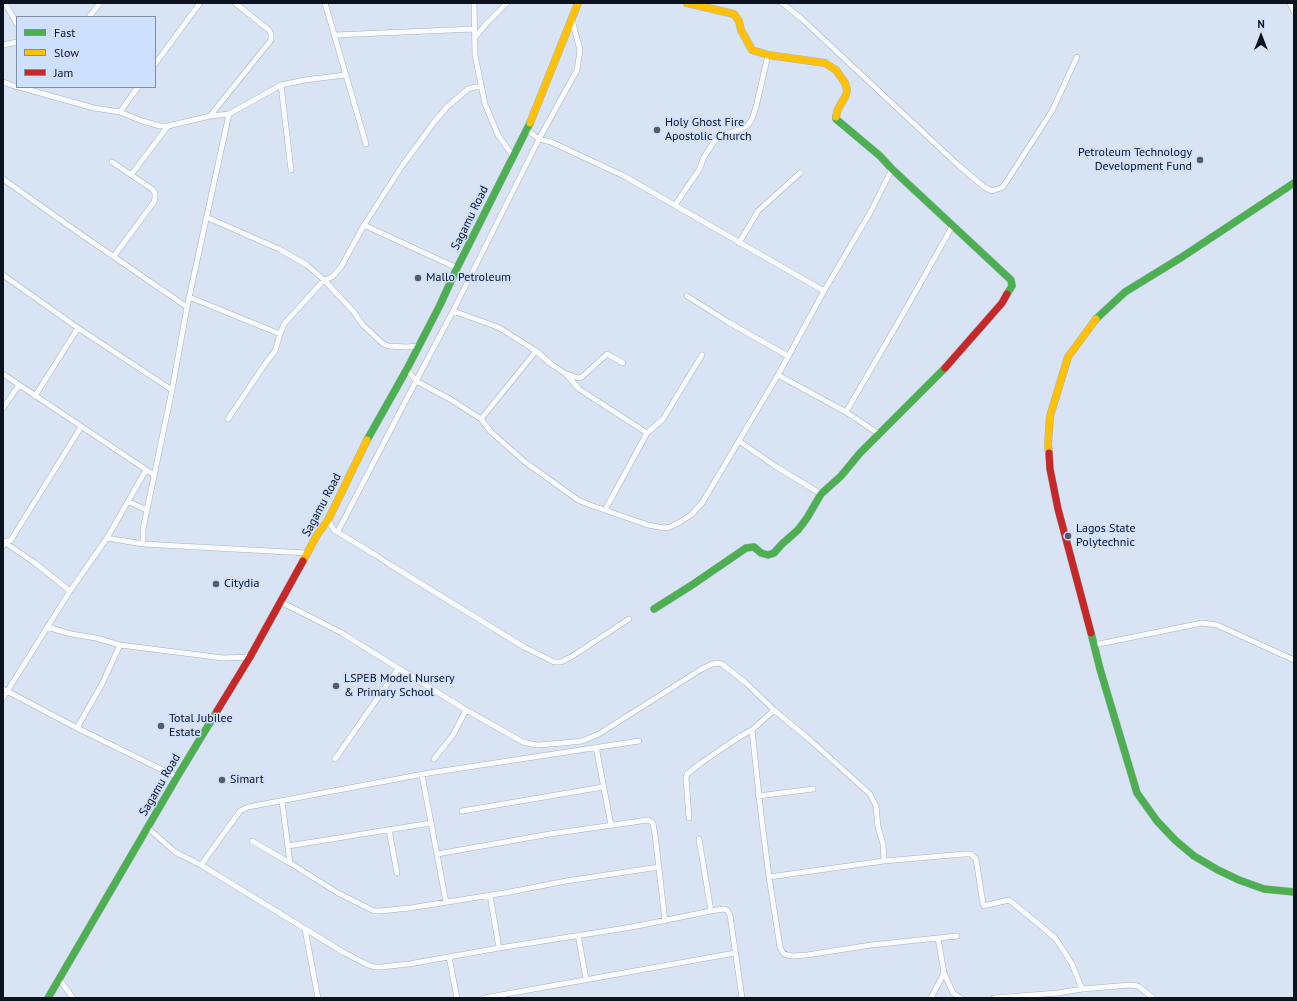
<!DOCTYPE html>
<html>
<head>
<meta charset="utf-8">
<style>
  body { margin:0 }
  #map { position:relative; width:1297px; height:1001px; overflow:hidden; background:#d8e3f4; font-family:"PT Sans",sans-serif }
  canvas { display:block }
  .frame { position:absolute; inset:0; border:4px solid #0d131e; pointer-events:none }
  .legend { position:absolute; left:16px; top:16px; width:140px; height:72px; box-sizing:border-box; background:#cde0ff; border:1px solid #808ea5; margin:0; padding:5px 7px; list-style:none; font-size:12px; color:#0d131e }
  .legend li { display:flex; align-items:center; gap:8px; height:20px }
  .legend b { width:20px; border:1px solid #808ea5 }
  .north { position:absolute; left:1241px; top:16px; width:40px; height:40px; -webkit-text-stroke:3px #cde0ff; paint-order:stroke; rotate:0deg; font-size:11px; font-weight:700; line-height:16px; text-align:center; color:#0d131e }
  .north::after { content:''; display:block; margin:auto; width:14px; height:18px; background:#0d131e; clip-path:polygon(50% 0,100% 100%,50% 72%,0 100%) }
</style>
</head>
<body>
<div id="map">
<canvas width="1297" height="1001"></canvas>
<div class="frame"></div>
<ul class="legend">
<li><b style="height:5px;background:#4caf50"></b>Fast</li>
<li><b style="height:5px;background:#ffc107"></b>Slow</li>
<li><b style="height:5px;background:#c62828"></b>Jam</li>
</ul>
<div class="north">N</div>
</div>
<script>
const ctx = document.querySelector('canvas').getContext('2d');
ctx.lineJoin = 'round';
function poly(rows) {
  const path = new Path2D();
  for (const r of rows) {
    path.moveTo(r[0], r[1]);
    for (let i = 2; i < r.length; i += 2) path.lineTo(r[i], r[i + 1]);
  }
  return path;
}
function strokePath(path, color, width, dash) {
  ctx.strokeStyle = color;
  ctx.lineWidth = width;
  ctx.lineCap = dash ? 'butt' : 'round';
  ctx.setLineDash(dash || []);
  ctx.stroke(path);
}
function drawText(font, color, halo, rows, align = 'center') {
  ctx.font = font + ' "PT Sans",sans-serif';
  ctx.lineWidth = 3;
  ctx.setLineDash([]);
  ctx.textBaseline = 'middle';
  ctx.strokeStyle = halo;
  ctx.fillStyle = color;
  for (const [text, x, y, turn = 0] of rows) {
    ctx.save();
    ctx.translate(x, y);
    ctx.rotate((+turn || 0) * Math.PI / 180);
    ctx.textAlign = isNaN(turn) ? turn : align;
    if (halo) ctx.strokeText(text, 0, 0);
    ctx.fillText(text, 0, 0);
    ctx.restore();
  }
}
const street = poly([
  [5,3,17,24],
  [325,3,366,144],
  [474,3,475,55,485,104,498,135,513,156],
  [782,3,802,19,957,164,984,187,992,191,1003,187,1052,111,1077,57],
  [1290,3,1294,12],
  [89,17,100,3],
  [335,35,474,29],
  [475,37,487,23,507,3],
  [3,45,17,42],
  [155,64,200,3],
  [3,82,17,87],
  [19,87,94,108,120,112,142,121,160,126,168,126,210,116,229,114,281,85],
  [120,112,138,87],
  [210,116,271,40,271,34,269,30,235,3],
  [527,130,539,139,551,142,624,176,824,291],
  [112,162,152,189,155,193,155,198,154,202,114,256],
  [291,170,281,85,305,80,345,75],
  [131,175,168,126],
  [3,179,69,226,187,307],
  [675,205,699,170,704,157,714,142,719,137,725,134,742,129,748,125,752,119,756,107,768,55],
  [206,217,279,249,307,265,324,280,332,277,341,267,364,225,402,166,435,121,447,107,468,89,475,87,482,87],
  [364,225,457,268],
  [739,243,758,211,800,173],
  [3,275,78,328,172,390],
  [687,296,728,322,788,356],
  [189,297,280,334],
  [453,311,495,326,503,330,536,351,551,364,566,374,579,389,647,433],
  [407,369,416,381,450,399,481,419,491,432,525,462,578,500,590,505,648,525,664,528,670,527,680,522,691,515,702,503,778,375,824,291,870,213,892,169],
  [3,374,154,475],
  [567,374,578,378,582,377,607,354,623,363],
  [778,375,846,412,879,434],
  [35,396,78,328],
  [3,408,19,385],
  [846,412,903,314,953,225],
  [228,419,265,364,275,351,280,334,284,324,324,280,353,311,363,325,382,343,388,346,406,347,419,346],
  [481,419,536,351],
  [739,441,775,466,821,494],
  [129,502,147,510],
  [605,510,647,433,663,419,702,355],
  [328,520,334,530,377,556,389,564,524,647,554,662,561,662,571,657,629,619],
  [338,531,416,381,453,311,539,139,577,70,580,50,572,20],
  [107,538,143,544,307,553],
  [4,542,35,563,70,591],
  [143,544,143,529,172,390,187,307,229,114],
  [3,546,4,542,11,540,81,427],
  [281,602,340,632,466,710,523,742,531,744,538,745,563,743,582,741,599,734,700,670,712,664,717,663,722,664,746,683,774,710,810,740,870,794,876,806,878,827,883,844,884,861],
  [47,627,71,634,96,638,120,645,223,658,250,657],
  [1094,645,1202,623,1217,625,1294,660],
  [3,689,77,728,177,777],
  [3,698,70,591,107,538,146,470],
  [77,728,102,684,120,645],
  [752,730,761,814,769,877,780,947,783,953,787,955,793,956,807,955,871,945,957,936],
  [596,747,611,825],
  [335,759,398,669],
  [434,759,453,735,466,710],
  [422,775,446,902],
  [758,796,813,789],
  [282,801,290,863,338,893,374,911,380,911,410,908,510,892,566,881,659,867],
  [462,811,603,787],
  [689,818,686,778,687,774,701,763,739,737,752,730,774,710],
  [148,828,175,852,201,865,343,952,368,965,374,967,381,967,409,964,499,948,632,927,711,911,723,909,727,910,730,915,742,998],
  [389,830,397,873],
  [699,839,711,911],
  [252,841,290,863],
  [288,846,431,823],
  [437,854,550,834,648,820,651,821,653,824,655,834,665,921],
  [201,865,240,811,248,807,429,773,639,741],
  [769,877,884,861,964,854,971,854,976,859,983,904,984,906,987,905,1009,900,1041,926,1056,939,1072,964,1082,989],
  [490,895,499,948],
  [305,929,318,998],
  [578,935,586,979],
  [449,957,457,998],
  [944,973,953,993,961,998],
  [59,979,73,998],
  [484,998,735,953],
  [931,998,944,973,938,938],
  [994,998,1058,993,1082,989,1130,985,1138,986,1153,998]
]);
const fast = poly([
  [836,117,836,119,880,156,892,169,1011,280,1012,286,1007,294],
  [1096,319,1125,292,1182,257,1294,183],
  [367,440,407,369,440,305,457,268,530,123],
  [654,609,692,585,746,548,754,547,761,553,768,555,774,553,782,544,798,530,807,518,821,494,841,476,860,453,945,368],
  [1091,633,1100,669,1137,793,1157,821,1175,840,1194,856,1218,870,1239,880,1264,889,1294,892],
  [48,998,177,777,217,711]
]);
const slow = poly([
  [687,3,734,14,739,21,741,30,752,50,768,55,825,63,836,70,845,83,847,90,846,95,838,109,836,117],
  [530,123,578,3],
  [1049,453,1048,445,1050,416,1068,357,1096,319],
  [303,561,317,535,328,520,367,440]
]);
const jam = poly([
  [945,368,1002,303,1007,294],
  [1049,453,1050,469,1058,509,1091,633],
  [217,711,250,657,303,561]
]);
const markers = [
  [657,130,4,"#545c69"],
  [1200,160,4,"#545c69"],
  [418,278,4,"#545c69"],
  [1068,536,4,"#545c69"],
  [216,584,4,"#545c69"],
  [336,686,4,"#545c69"],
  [161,726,4,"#545c69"],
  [222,780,4,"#545c69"]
];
const poiNames = [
  ["Holy Ghost Fire",665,123],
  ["Apostolic Church",665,137],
  ["Petroleum Technology",1192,153,"right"],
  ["Development Fund",1192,167,"right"],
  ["Mallo Petroleum",426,278],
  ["Lagos State",1076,529],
  ["Polytechnic",1076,543],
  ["Citydia",224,584],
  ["LSPEB Model Nursery",344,679],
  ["& Primary School",344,693],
  ["Total Jubilee",169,719],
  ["Estate",169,733],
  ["Simart",230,780]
];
const streetNames = [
  ["Sagamu Road",470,218,-64],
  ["Sagamu Road",322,505,-62],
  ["Sagamu Road",160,785,-60]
];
strokePath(street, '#a9b2be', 6);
strokePath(fast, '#a9b2be', 8);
strokePath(slow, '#a9b2be', 8);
strokePath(jam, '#a9b2be', 8);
strokePath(street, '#f9fbfd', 5);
strokePath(fast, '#4caf50', 7);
strokePath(slow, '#ffc107', 7);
strokePath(jam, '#c62828', 7);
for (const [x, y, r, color] of markers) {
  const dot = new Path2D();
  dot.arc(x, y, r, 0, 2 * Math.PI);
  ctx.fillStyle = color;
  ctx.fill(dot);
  strokePath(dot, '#cde0ff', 1.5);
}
drawText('12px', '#0d131e', '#cde0ff', poiNames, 'left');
drawText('12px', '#0d131e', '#cde0ff', streetNames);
</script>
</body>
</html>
